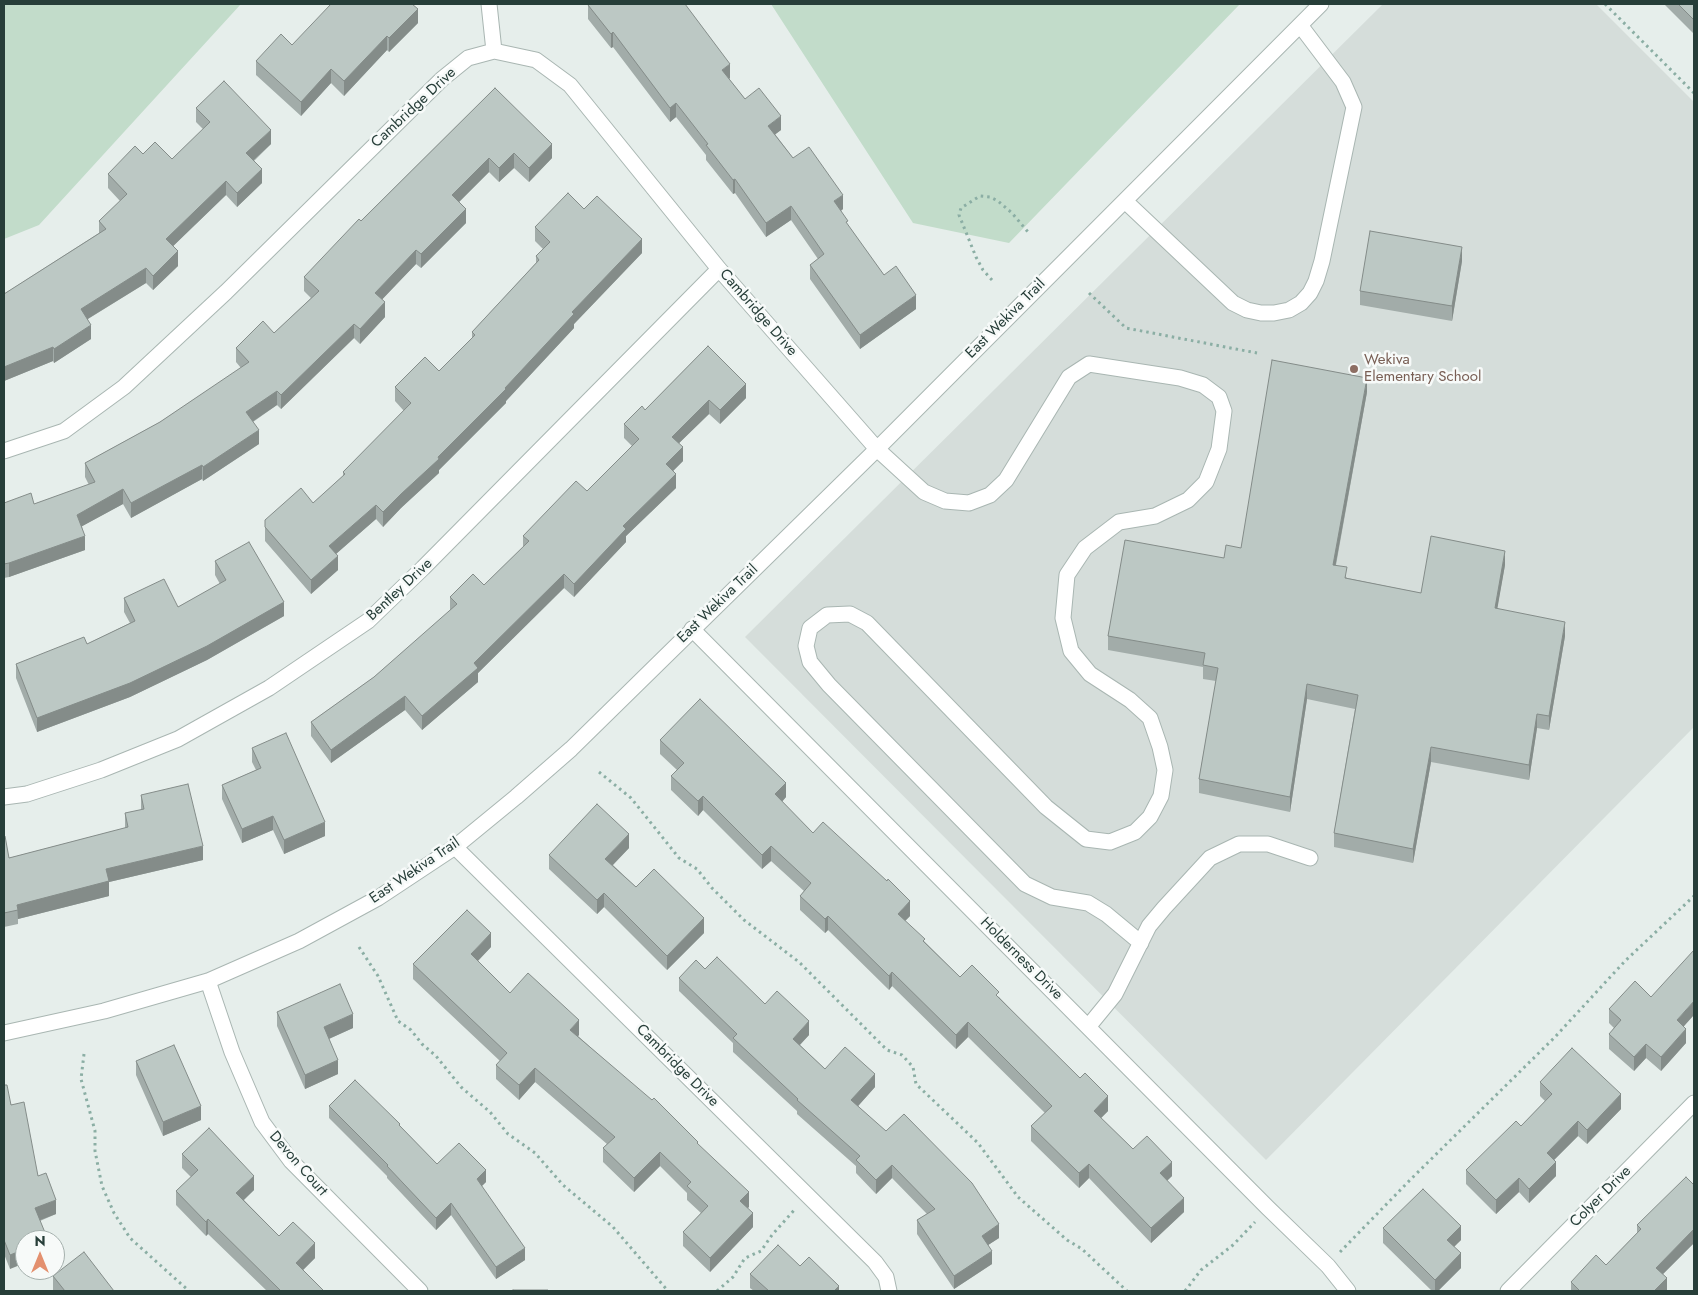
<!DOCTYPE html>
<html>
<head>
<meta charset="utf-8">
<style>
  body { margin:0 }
  #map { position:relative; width:1698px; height:1295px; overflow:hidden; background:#e6eeeb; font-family:Jost,sans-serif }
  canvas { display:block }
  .frame { position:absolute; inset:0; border:5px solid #273e39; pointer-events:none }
  .north { position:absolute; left:15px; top:1230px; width:50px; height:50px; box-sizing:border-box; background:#f7faf9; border:1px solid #a4afac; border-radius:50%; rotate:0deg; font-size:14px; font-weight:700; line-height:20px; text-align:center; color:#273e39 }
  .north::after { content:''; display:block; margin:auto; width:18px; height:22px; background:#e3906f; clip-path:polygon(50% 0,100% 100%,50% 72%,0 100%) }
</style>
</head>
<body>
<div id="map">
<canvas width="1698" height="1295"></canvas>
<div class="frame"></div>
<div class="north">N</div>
</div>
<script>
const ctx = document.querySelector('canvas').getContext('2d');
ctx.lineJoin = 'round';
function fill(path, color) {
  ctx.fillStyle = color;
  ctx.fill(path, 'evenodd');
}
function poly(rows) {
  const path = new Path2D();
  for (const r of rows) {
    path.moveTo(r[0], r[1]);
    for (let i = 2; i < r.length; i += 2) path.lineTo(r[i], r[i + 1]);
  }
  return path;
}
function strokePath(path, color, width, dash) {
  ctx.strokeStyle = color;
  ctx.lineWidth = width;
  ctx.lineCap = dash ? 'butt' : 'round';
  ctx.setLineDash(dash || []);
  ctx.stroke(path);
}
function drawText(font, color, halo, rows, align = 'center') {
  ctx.font = font + ' Jost,sans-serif';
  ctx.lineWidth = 5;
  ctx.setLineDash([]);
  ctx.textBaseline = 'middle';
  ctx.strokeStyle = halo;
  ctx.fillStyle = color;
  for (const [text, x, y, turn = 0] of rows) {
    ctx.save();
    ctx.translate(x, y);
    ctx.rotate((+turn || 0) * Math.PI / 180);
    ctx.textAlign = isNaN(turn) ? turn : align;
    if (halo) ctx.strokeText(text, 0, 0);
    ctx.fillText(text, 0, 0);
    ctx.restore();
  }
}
const built = poly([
  [1383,4,1596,4,1694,102,1694,727,1266,1160,745,637]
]);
const green = poly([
  [4,4,241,4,39,225,4,239],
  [771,4,1240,4,1009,243,913,223]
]);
const path = poly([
  [1605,4,1694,93],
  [992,280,983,270,976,257,959,215,961,208,980,196,990,197,998,201,1012,213,1028,232],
  [1089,293,1126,328,1257,353],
  [599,772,631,798,679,858,697,869,712,888,744,920,799,962,887,1050,902,1055,913,1067,916,1084,978,1143,1018,1197,1067,1240,1082,1249,1127,1291],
  [359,947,378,976,398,1021,411,1030,422,1044,436,1056,461,1087,490,1112,508,1134,535,1153,563,1185,613,1227,668,1291],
  [84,1054,81,1079,95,1131,95,1151,102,1186,114,1213,130,1238,189,1291],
  [1340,1252,1411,1179,1555,1037,1625,961,1694,896],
  [717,1291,733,1277,745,1258,761,1251,772,1235,796,1208],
  [1185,1291,1201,1270,1233,1245,1255,1222]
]);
const minor = poly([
  [489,4,494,51],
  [1125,201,1233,303,1247,310,1261,313,1274,313,1289,310,1301,303,1310,293,1316,281,1322,261,1354,107,1343,82,1300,25],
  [4,451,64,431,124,387,226,292,442,79,468,58,494,51,536,60,570,85,719,269,877,449,924,492,945,501,969,503,990,495,1006,480,1069,377,1089,364,1180,378,1203,385,1219,397,1224,411,1219,449,1206,482,1188,500,1155,516,1119,522,1085,548,1067,575,1063,618,1071,651,1090,674,1130,700,1150,718,1160,747,1165,770,1161,796,1150,817,1135,832,1110,842,1086,839,1046,807,867,623,850,614,827,615,810,628,806,646,810,662,829,685,1025,884,1052,897,1088,903,1106,914,1141,943],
  [692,629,1268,1208,1328,1266,1348,1291],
  [4,797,27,794,101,770,178,739,269,688,368,621,423,568,719,269],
  [455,847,875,1262,886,1277,889,1291],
  [208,981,232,1052,262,1122,291,1161,420,1291],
  [1088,1027,1115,994,1149,926,1164,908,1210,858,1239,844,1268,844,1310,858],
  [4,1033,104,1011,208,981,299,941,378,898,455,847,516,797,571,749,877,449,1321,4],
  [1508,1291,1694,1103]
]);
const wall = poly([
  [1664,4,1694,4,1694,34],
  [588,5,730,78,729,79,745,99,781,130,775,134,793,158,843,209,841,211,848,226,884,275,916,309,860,349,810,279,810,265,818,259,791,220,766,237,735,193,733,194,706,160,706,155,676,117,670,122,613,47,611,48,588,19],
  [418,23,389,52,387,50,344,96,331,83,301,116,256,75,256,61,292,45],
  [495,88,552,158,529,182,514,168,499,182,489,172,459,202,466,223,421,268,416,264,382,299,385,317,360,344,354,338,281,409,277,405,253,422,259,444,203,481,202,479,131,518,123,504,82,526,85,550,9,577,4,578,4,503,34,504,89,485,85,477,85,463,160,422,241,368,236,362,236,348,274,333,311,298,304,291,304,277],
  [196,108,271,144,254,161,262,183,237,207,226,195,173,246,178,266,153,290,146,283,88,319,91,339,54,363,53,361,4,381,4,294,99,233,99,221,120,201,108,188,108,174,143,154,172,159,203,129,196,122],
  [584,209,642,253,574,324,574,328,506,401,506,403,439,470,439,473,401,508,383,527,376,519,336,554,338,570,311,594,265,541,265,520,313,503,343,476,343,472,404,411,395,401,395,387,439,371,472,338,472,332,536,263,536,256,543,249,535,241,535,227],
  [1462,261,1452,321,1360,305,1360,291],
  [708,346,746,398,720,424,709,414,679,443,683,461,673,471,676,488,626,536,626,542,574,597,564,588,478,673,478,682,422,730,405,710,331,763,311,736,311,722,374,677,450,611,450,597,484,585,523,547,523,536,587,491,632,446,624,438,624,424,645,410],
  [1367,392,1336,565,1347,578,1421,593,1505,565,1497,608,1565,636,1549,730,1537,728,1529,780,1431,762,1413,863,1334,847,1334,833,1355,709,1307,699,1290,812,1199,793,1199,779,1216,681,1203,679,1203,667,1108,650,1108,636,1224,558,1241,548],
  [215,561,284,616,207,660,130,697,37,732,16,678,16,664,87,644,130,623,124,612,124,598,178,607,220,584,215,575],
  [660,740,786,797,782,802,813,833,910,916,905,921,925,942,960,977,999,997,1108,1111,1101,1118,1133,1149,1172,1176,1167,1181,1184,1212,1151,1243,1089,1178,1079,1188,1031,1141,1031,1126,1045,1113,968,1037,956,1049,892,986,889,990,828,930,825,933,800,910,800,896,804,891,771,861,762,869,703,810,698,816,671,790,671,776,677,770,660,754],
  [252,748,325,836,284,854,273,830,242,843,222,799,222,785,256,770,252,762],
  [141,795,203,860,109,882,109,896,18,919,18,924,4,927,4,836,9,858,125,828,125,813,141,810],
  [629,848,613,865,636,887,704,933,667,970,604,907,597,914,549,869,549,855],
  [491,947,478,961,510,993,579,1035,578,1036,698,1144,749,1207,747,1208,753,1227,710,1272,683,1246,683,1232,701,1213,687,1200,687,1193,660,1166,634,1192,603,1162,603,1148,607,1144,535,1082,519,1100,496,1079,496,1065,500,1061,413,979,413,964],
  [705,969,765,1004,809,1035,800,1045,825,1069,875,1087,858,1106,999,1238,988,1245,992,1264,954,1289,917,1234,917,1220,927,1214,892,1178,876,1194,856,1173,856,1166,797,1114,797,1111,733,1052,733,1043,679,991,679,978],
  [1609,1009,1684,1027,1686,1043,1661,1071,1646,1058,1634,1071,1609,1049,1609,1034,1614,1028,1609,1023],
  [277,1012,353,1028,329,1039,338,1074,305,1089,277,1026],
  [136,1061,201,1120,163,1136,136,1075],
  [1540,1082,1621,1109,1587,1144,1578,1136,1554,1160,1556,1176,1529,1203,1519,1192,1496,1214,1466,1184,1466,1170,1521,1126,1545,1101,1540,1096],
  [4,1085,38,1176,56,1214,40,1221,10,1269,4,1254],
  [329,1106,400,1126,437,1164,486,1182,481,1186,525,1260,496,1279,451,1215,436,1230,387,1178,387,1176,329,1118],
  [182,1154,254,1190,244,1200,279,1236,315,1258,303,1270,324,1291,267,1291,208,1234,206,1236,176,1205,176,1191,191,1177,182,1168],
  [1694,1185,1694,1243,1663,1274,1667,1291,1571,1291,1571,1282,1606,1265,1637,1233,1637,1225],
  [1383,1228,1461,1240,1454,1246,1461,1268,1438,1291,1432,1291,1383,1243],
  [800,1266,839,1291,754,1291,750,1288,750,1274],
  [53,1276,114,1291,54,1291,53,1290]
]);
const shadedWall = poly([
  [418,9,418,23,389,52,389,38],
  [613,32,613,47,611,48,611,34],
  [387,36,387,50,344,96,344,81],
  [730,64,730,78,722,84,722,70],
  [331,69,331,83,301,116,301,102],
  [676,103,676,117,670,122,670,108],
  [781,116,781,130,768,140,768,126],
  [271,130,271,144,246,167,246,153],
  [552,144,552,158,529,182,529,168],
  [514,153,514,168,499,182,499,168],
  [489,158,489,172,452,209,452,195],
  [262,169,262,183,237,207,237,193],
  [735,179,735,193,733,194,733,180],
  [226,181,226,195,166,253,166,239],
  [843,195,843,209,834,215,834,201],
  [791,206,791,220,766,237,766,223],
  [466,209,466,223,421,268,421,254],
  [642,239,642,253,574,324,574,328,506,401,506,403,439,470,439,473,401,508,383,527,383,512,505,388,572,312],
  [1462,247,1462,261,1452,321,1452,306],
  [416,250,416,264,375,307,375,293],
  [178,251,178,266,153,290,153,276],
  [146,268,146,283,81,323,81,309],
  [916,295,916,309,860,349,860,335],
  [385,302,385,317,360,344,360,329],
  [354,324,354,338,281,409,281,395],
  [91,325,91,339,54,363,54,349],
  [53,347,53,361,4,381,4,367],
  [1367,378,1367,392,1333,579,1333,565],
  [746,384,746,398,720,424,720,410],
  [277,391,277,405,246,426,246,412],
  [709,400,709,414,672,450,672,437],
  [259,430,259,444,203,481,203,467],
  [683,447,683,461,666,478,666,464],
  [202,465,202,479,131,518,131,503],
  [676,474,676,488,626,536,626,542,574,597,574,584,623,526],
  [123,489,123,504,77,529,77,515],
  [376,505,376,519,329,560,329,546],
  [85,536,85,550,9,577,9,563],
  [1505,551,1505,565,1495,622,1495,608],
  [338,556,338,570,311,594,311,580],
  [564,574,564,588,478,673,478,682,422,730,422,716,474,663],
  [284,602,284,616,207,660,130,697,37,732,37,718],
  [1565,622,1565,636,1549,730,1549,716],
  [1307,684,1307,699,1290,812,1290,797],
  [405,696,405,710,331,763,331,750],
  [1537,714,1537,728,1529,780,1529,765],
  [1431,747,1431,762,1413,863,1413,849],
  [786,783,786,797,775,809,775,794],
  [703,796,703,810,698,816,698,801],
  [273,816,273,830,242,843,242,829],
  [325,822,325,836,284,854,284,840],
  [629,834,629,848,605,873,605,859],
  [203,846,203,860,109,882,109,896,18,919,17,905,106,869],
  [771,846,771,861,762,869,762,855],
  [604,893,604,907,597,914,597,900],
  [910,901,910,916,898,928,898,914],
  [828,916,828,930,825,933,825,919],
  [704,918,704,933,667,970,667,956],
  [491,933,491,947,471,968,471,954],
  [892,972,892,986,889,990,889,976],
  [1694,1001,1694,1015,1677,1034,1677,1020],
  [353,1014,353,1028,324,1041,324,1027],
  [579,1020,579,1035,570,1044,570,1030],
  [809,1021,809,1035,793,1052,793,1039],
  [968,1022,968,1037,956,1049,956,1035],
  [1686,1029,1686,1043,1661,1071,1661,1057],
  [1646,1044,1646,1058,1634,1071,1634,1057],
  [338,1060,338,1074,305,1089,305,1075],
  [535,1068,535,1082,519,1100,519,1085],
  [875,1074,875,1087,851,1114,851,1100],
  [1621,1094,1621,1109,1587,1144,1587,1130],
  [1108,1096,1108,1111,1094,1125,1094,1111],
  [201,1106,201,1120,163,1136,163,1122],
  [1578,1121,1578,1136,1547,1167,1547,1153],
  [660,1152,660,1166,634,1192,634,1178],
  [1172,1162,1172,1176,1160,1187,1160,1173],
  [1556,1162,1556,1176,1529,1203,1529,1189],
  [1089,1164,1089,1178,1079,1188,1079,1173],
  [892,1165,892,1178,876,1194,876,1180],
  [486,1170,486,1182,477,1191,477,1179],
  [254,1176,254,1190,236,1207,236,1193],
  [1519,1178,1519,1192,1496,1214,1496,1200],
  [749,1192,749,1207,740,1215,740,1201],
  [1184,1198,1184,1212,1151,1243,1151,1228],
  [56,1200,56,1214,35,1222,35,1208],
  [451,1203,451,1215,436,1230,436,1218],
  [753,1213,753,1227,710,1272,710,1258],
  [208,1219,208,1234,206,1236,206,1222],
  [999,1224,999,1238,982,1249,982,1236],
  [1461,1226,1461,1240,1447,1254,1447,1240],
  [1694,1229,1694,1243,1656,1281,1656,1268],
  [315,1243,315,1258,296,1277,296,1263],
  [525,1248,525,1260,496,1279,496,1267],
  [25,1249,25,1263,10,1269,10,1255],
  [992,1251,992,1264,954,1289,954,1276],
  [1461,1253,1461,1268,1438,1291,1435,1291,1435,1280],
  [1667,1278,1667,1291,1654,1291],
  [839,1286,839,1291,834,1291]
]);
const building = poly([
  [331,4,412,4,418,9,389,38,387,36,344,81,331,69,301,102,256,61,281,34,292,45,331,4],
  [589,4,685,4,730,64,722,70,745,99,759,88,781,116,768,126,793,158,809,147,843,195,834,201,848,221,846,222,884,275,896,266,916,295,860,335,810,265,824,254,791,206,766,223,735,179,733,180,706,145,708,144,676,103,670,108,613,32,611,34,588,5,589,4],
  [1678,4,1694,4,1694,20,1678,4],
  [224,81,271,130,246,153,262,169,237,193,226,181,166,239,178,251,153,276,146,268,81,309,91,325,54,349,53,347,4,367,4,294,106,229,99,221,127,194,108,174,135,146,143,154,155,142,172,159,210,122,196,108,224,81],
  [495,88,552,144,529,168,514,153,499,168,489,158,452,195,466,209,421,254,416,250,375,293,385,302,360,329,354,324,281,395,277,391,246,412,259,430,203,467,202,465,131,503,123,489,77,515,85,536,9,563,4,564,4,503,31,493,34,504,95,482,85,463,160,422,249,362,236,348,263,321,274,333,319,291,304,277,359,219,361,221,495,88],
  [568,193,584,209,597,196,642,239,572,312,574,314,505,388,506,389,438,457,439,459,401,494,383,512,376,505,329,546,338,556,311,580,265,527,265,520,301,488,313,503,345,474,343,472,411,403,395,387,425,357,439,371,475,335,472,332,539,260,536,256,550,242,535,227,568,193],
  [1370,231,1462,247,1452,306,1360,291,1370,231],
  [708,346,746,384,720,410,709,400,672,437,683,447,666,464,676,474,623,526,626,529,574,584,564,574,474,663,478,668,422,716,405,696,331,750,311,722,374,677,457,604,450,597,473,574,484,585,529,541,523,536,576,481,587,491,639,439,624,424,642,406,645,410,708,346],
  [1272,360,1367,378,1333,565,1347,567,1345,578,1421,593,1431,536,1505,551,1495,608,1565,622,1549,716,1537,714,1529,765,1431,747,1413,849,1334,833,1358,695,1307,684,1290,797,1199,779,1218,668,1203,665,1205,653,1108,636,1125,540,1224,558,1226,545,1241,548,1272,360],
  [249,542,284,602,207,646,130,683,37,718,16,664,84,637,87,644,135,621,124,598,164,579,178,607,226,580,215,561,249,542],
  [700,699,786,783,775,794,813,833,823,822,887,881,888,879,910,901,898,914,925,939,923,941,960,977,972,965,999,992,996,995,1080,1078,1085,1073,1108,1096,1094,1111,1133,1149,1147,1136,1172,1162,1160,1173,1184,1198,1151,1228,1089,1164,1079,1173,1031,1126,1052,1106,968,1022,956,1035,892,972,889,976,828,916,825,919,800,896,811,883,771,846,762,855,703,796,698,801,671,776,684,763,660,740,700,699],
  [286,733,325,822,284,840,273,816,242,829,222,785,261,768,252,748,286,733],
  [188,784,203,846,106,869,109,881,17,905,18,910,4,913,4,836,5,836,9,858,128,827,125,813,144,809,141,795,188,784],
  [597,804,629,834,605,859,636,887,654,869,704,918,667,956,604,893,597,900,549,855,597,804],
  [467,910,491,933,471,954,510,993,528,973,579,1020,570,1030,652,1100,654,1098,698,1142,697,1143,749,1192,740,1201,753,1213,710,1258,683,1232,708,1206,687,1186,691,1182,660,1152,634,1178,603,1148,615,1137,535,1068,519,1085,496,1065,507,1053,413,964,467,910],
  [1694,950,1694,1001,1677,1020,1686,1029,1661,1057,1646,1044,1634,1057,1609,1034,1621,1020,1609,1009,1635,981,1651,997,1694,950],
  [717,957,765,1004,777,991,809,1021,793,1039,825,1069,845,1047,875,1074,851,1100,886,1131,904,1114,972,1183,999,1224,982,1236,992,1251,954,1276,917,1220,935,1209,892,1165,876,1180,856,1160,860,1156,797,1100,798,1099,733,1038,737,1034,679,978,696,960,705,969,717,957],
  [340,984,353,1014,324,1027,338,1060,305,1075,277,1012,340,984],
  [174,1045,201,1106,163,1122,136,1061,174,1045],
  [1572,1048,1621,1094,1587,1130,1578,1121,1547,1153,1556,1162,1529,1189,1519,1178,1496,1200,1466,1170,1516,1121,1521,1126,1552,1094,1540,1082,1572,1048],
  [355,1080,400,1124,399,1125,437,1164,459,1143,486,1170,477,1179,525,1248,496,1267,451,1203,436,1218,387,1166,388,1165,329,1106,355,1080],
  [4,1085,7,1085,11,1105,24,1102,38,1176,46,1173,56,1200,35,1208,48,1240,25,1240,25,1249,10,1255,4,1240,4,1085],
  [209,1128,254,1176,236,1193,279,1236,293,1222,315,1243,296,1263,324,1291,281,1291,208,1219,206,1222,176,1191,198,1170,182,1154,209,1128],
  [1686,1177,1694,1185,1694,1229,1656,1268,1667,1278,1654,1291,1580,1291,1571,1282,1596,1255,1606,1265,1641,1229,1637,1225,1686,1177],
  [1423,1189,1461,1226,1447,1240,1461,1253,1435,1280,1383,1228,1423,1189],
  [778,1245,800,1266,809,1257,839,1286,834,1291,769,1291,750,1274,778,1245],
  [84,1252,114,1291,65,1291,53,1276,84,1252],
  [513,1290,548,1290,548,1291,513,1291,513,1290]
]);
const markers = [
  [1354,369,5,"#8d6e63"]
];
const streetNames = [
  ["Cambridge Drive",414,108,-43],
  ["Cambridge Drive",758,313,49],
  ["East Wekiva Trail",1006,319,-45],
  ["Bentley Drive",400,590,-43],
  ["East Wekiva Trail",718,604,-44],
  ["East Wekiva Trail",415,871,-34],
  ["Holderness Drive",1021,959,45],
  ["Cambridge Drive",677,1066,45],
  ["Devon Court",298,1164,49],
  ["Colyer Drive",1601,1197,-45]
];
const educationNames = [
  ["Wekiva",1364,360],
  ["Elementary School",1364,377]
];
fill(built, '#d5ddda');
fill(green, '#c2dcca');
strokePath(minor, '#a9b6b2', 17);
strokePath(path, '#8baea4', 3, [2.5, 4]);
strokePath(minor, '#fff', 15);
fill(wall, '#a2aca9');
fill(shadedWall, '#848c89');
fill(building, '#bcc8c4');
strokePath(building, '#848c89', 1);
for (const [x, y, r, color] of markers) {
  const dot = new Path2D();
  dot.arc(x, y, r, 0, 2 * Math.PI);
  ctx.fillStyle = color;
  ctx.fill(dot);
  strokePath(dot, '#f7faf9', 2);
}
drawText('15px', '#273e39', '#f7faf9', streetNames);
drawText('15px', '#785e54', '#f7faf9', educationNames, 'left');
</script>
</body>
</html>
